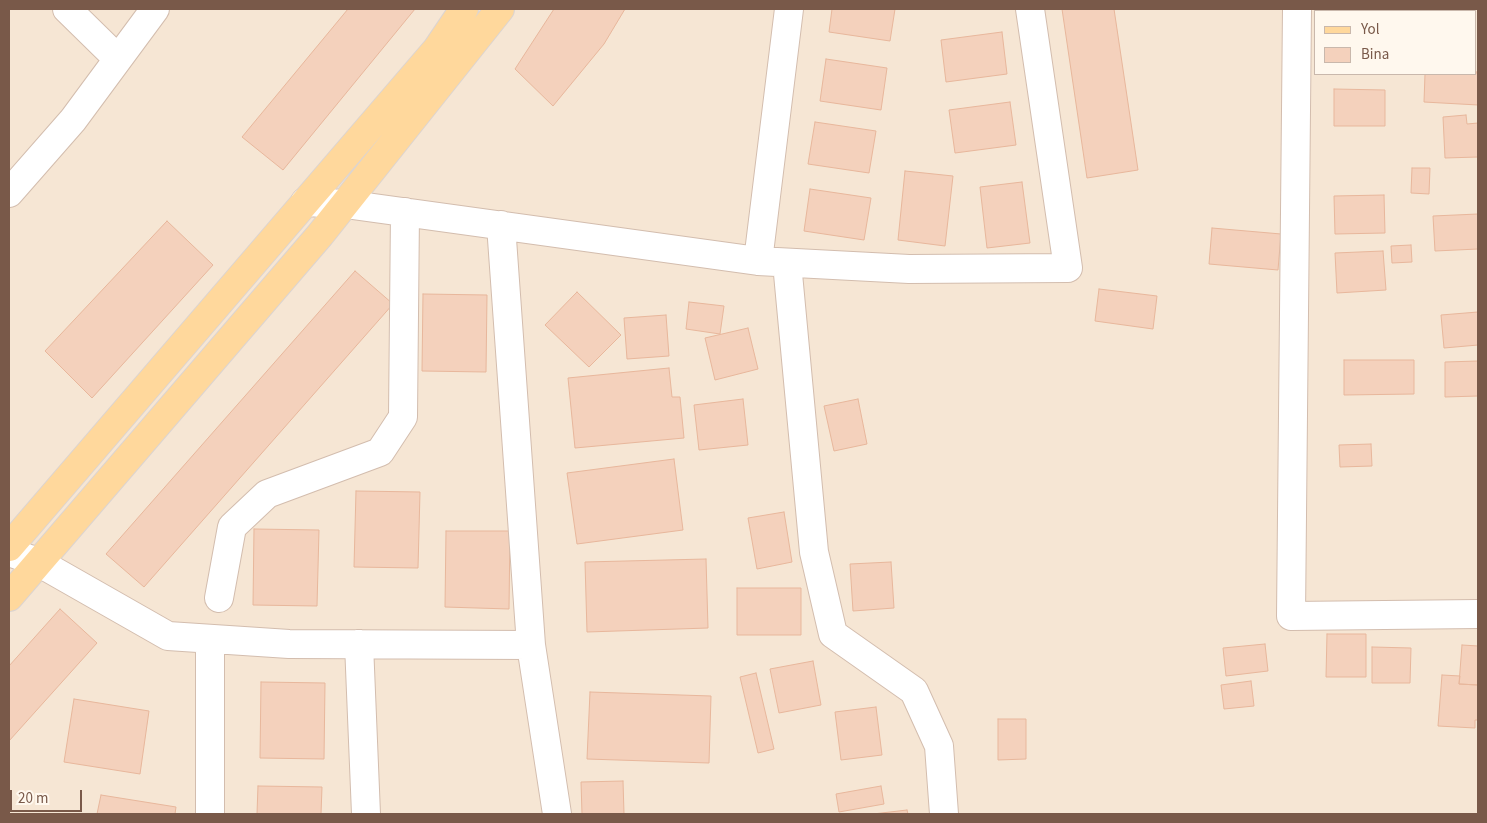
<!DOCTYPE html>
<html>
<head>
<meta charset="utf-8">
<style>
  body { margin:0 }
  #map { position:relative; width:1487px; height:823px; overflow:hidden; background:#fdf4e6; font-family:"Source Sans 3",sans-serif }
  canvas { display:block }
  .frame { position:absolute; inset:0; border:10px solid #795949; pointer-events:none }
  .legend { position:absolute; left:1314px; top:10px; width:162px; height:65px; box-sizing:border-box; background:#fff8ee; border:1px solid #c9b8ac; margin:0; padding:6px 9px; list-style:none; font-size:15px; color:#795949 }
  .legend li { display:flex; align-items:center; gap:10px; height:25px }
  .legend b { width:25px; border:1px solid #c9b8ac }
  .scale { position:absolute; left:10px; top:790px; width:72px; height:22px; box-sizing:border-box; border:2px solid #795949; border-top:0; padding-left:6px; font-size:15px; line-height:18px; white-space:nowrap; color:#795949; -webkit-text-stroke:4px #fff8ee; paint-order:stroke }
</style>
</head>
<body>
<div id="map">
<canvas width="1487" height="823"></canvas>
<div class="frame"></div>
<ul class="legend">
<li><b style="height:6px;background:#ffd89c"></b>Yol</li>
<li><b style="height:14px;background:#f4d1bc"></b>Bina</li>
</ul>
<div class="scale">20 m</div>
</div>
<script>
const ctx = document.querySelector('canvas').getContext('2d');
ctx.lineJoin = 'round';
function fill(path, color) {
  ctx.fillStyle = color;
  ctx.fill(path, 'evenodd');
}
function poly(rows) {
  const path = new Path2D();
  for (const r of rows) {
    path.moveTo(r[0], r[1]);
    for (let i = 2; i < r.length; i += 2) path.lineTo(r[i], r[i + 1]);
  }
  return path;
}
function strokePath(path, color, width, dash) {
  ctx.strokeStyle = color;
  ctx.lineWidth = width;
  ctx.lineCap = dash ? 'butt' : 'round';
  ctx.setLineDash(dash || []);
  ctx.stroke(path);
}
const residential = poly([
  [9,9,1478,9,1478,814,9,814],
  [1316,11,1476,11,1476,74,1316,74]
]);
const building = poly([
  [348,9,415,9,283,170,242,137,348,9],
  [554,9,625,9,604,44,553,106,515,69,554,9],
  [832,9,895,9,890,41,829,32,832,9],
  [1062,9,1114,9,1138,170,1087,178,1062,9],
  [1330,9,1380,9,1380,11,1330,11,1330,9],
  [1002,32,1007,74,946,82,941,40,1002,32],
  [826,59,887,68,881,110,820,101,826,59],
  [1476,72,1478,72,1478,105,1424,102,1425,74,1476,74,1476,72],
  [1334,89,1385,90,1385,126,1334,126,1334,89],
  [1010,102,1016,145,955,153,949,110,1010,102],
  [1466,115,1467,124,1478,123,1478,157,1445,158,1443,117,1466,115],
  [815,122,876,131,869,173,808,164,815,122],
  [1412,168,1430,168,1429,194,1411,193,1412,168],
  [905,171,953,176,945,246,898,240,905,171],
  [1022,182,1030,243,987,248,980,187,1022,182],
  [810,189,871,198,864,240,804,231,810,189],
  [1384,195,1385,233,1335,234,1334,196,1384,195],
  [1478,214,1478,249,1435,251,1433,216,1478,214],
  [167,221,213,265,92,398,45,351,167,221],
  [1212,228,1281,234,1278,270,1209,264,1212,228],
  [1411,245,1412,262,1392,263,1391,246,1411,245],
  [1383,251,1386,290,1337,293,1335,253,1383,251],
  [355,271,393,304,144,587,106,554,355,271],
  [1099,289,1157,296,1153,329,1095,321,1099,289],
  [577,292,621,335,589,367,545,325,577,292],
  [423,294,487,295,486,372,422,371,423,294],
  [689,302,724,306,720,334,686,329,689,302],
  [1478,312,1478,345,1444,348,1441,315,1478,312],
  [666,315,669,356,627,359,624,318,666,315],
  [748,328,758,369,715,380,705,338,748,328],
  [1344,360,1414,360,1414,394,1344,395,1344,360],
  [1478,361,1478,396,1445,397,1445,362,1478,361],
  [669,368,672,397,680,397,684,438,575,448,568,378,669,368],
  [743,399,748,445,699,450,694,405,743,399],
  [858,399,867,444,834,451,824,406,858,399],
  [1371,444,1372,466,1340,467,1339,445,1371,444],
  [674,459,683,530,577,544,567,473,674,459],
  [356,491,420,492,418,568,354,567,356,491],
  [784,512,792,562,757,569,748,518,784,512],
  [254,529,319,530,317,606,253,605,254,529],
  [446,531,510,531,509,609,445,607,446,531],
  [706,559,708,628,587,632,585,562,706,559],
  [891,562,894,608,853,611,850,564,891,562],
  [737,588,801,588,801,635,737,635,737,588],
  [60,609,97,643,9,741,9,666,60,609],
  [1327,634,1366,634,1366,677,1326,677,1327,634],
  [1265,644,1268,671,1226,676,1223,648,1265,644],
  [1462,645,1478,646,1478,685,1459,684,1462,645],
  [1372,647,1411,648,1410,683,1372,683,1372,647],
  [813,661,821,705,779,713,770,669,813,661],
  [756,673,774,749,758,753,740,677,756,673],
  [1442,675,1460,676,1459,684,1478,685,1478,720,1475,720,1475,728,1438,726,1442,675],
  [1251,681,1254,706,1224,709,1221,685,1251,681],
  [261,682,325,683,324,759,260,758,261,682],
  [590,692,711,696,709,763,587,759,590,692],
  [74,699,149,711,140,774,64,762,74,699],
  [876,707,882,755,841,760,835,712,876,707],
  [998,719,1026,719,1026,759,998,760,998,719],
  [623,781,624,814,582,814,581,782,623,781],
  [258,786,322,787,321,814,257,814,258,786],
  [881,786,884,804,839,812,836,794,881,786],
  [101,795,176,807,175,814,97,814,101,795],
  [907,810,908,814,873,814,907,810]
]);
const minor = poly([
  [67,9,118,59],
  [1297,9,1291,616,1478,614],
  [9,193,73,120,155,9],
  [305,202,345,204,758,261,909,269,1068,268,1030,9],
  [501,225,531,645,557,814],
  [758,261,789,9],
  [787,263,814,552,833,634,914,691,939,746,944,814],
  [9,552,38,562,168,636,289,644,531,645],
  [219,598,232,527,267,494,380,452,403,417,405,212],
  [359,644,366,814],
  [210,814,210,639]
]);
const major = poly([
  [9,547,437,49,464,9],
  [9,597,320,235,500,9]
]);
fill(residential, '#f6e6d4');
fill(building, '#f4d1bc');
strokePath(building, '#e8b79c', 1);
strokePath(minor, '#d3bdae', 30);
strokePath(major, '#dcd4d0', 30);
strokePath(minor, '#fff', 28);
strokePath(major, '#ffd89c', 28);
</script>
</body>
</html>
